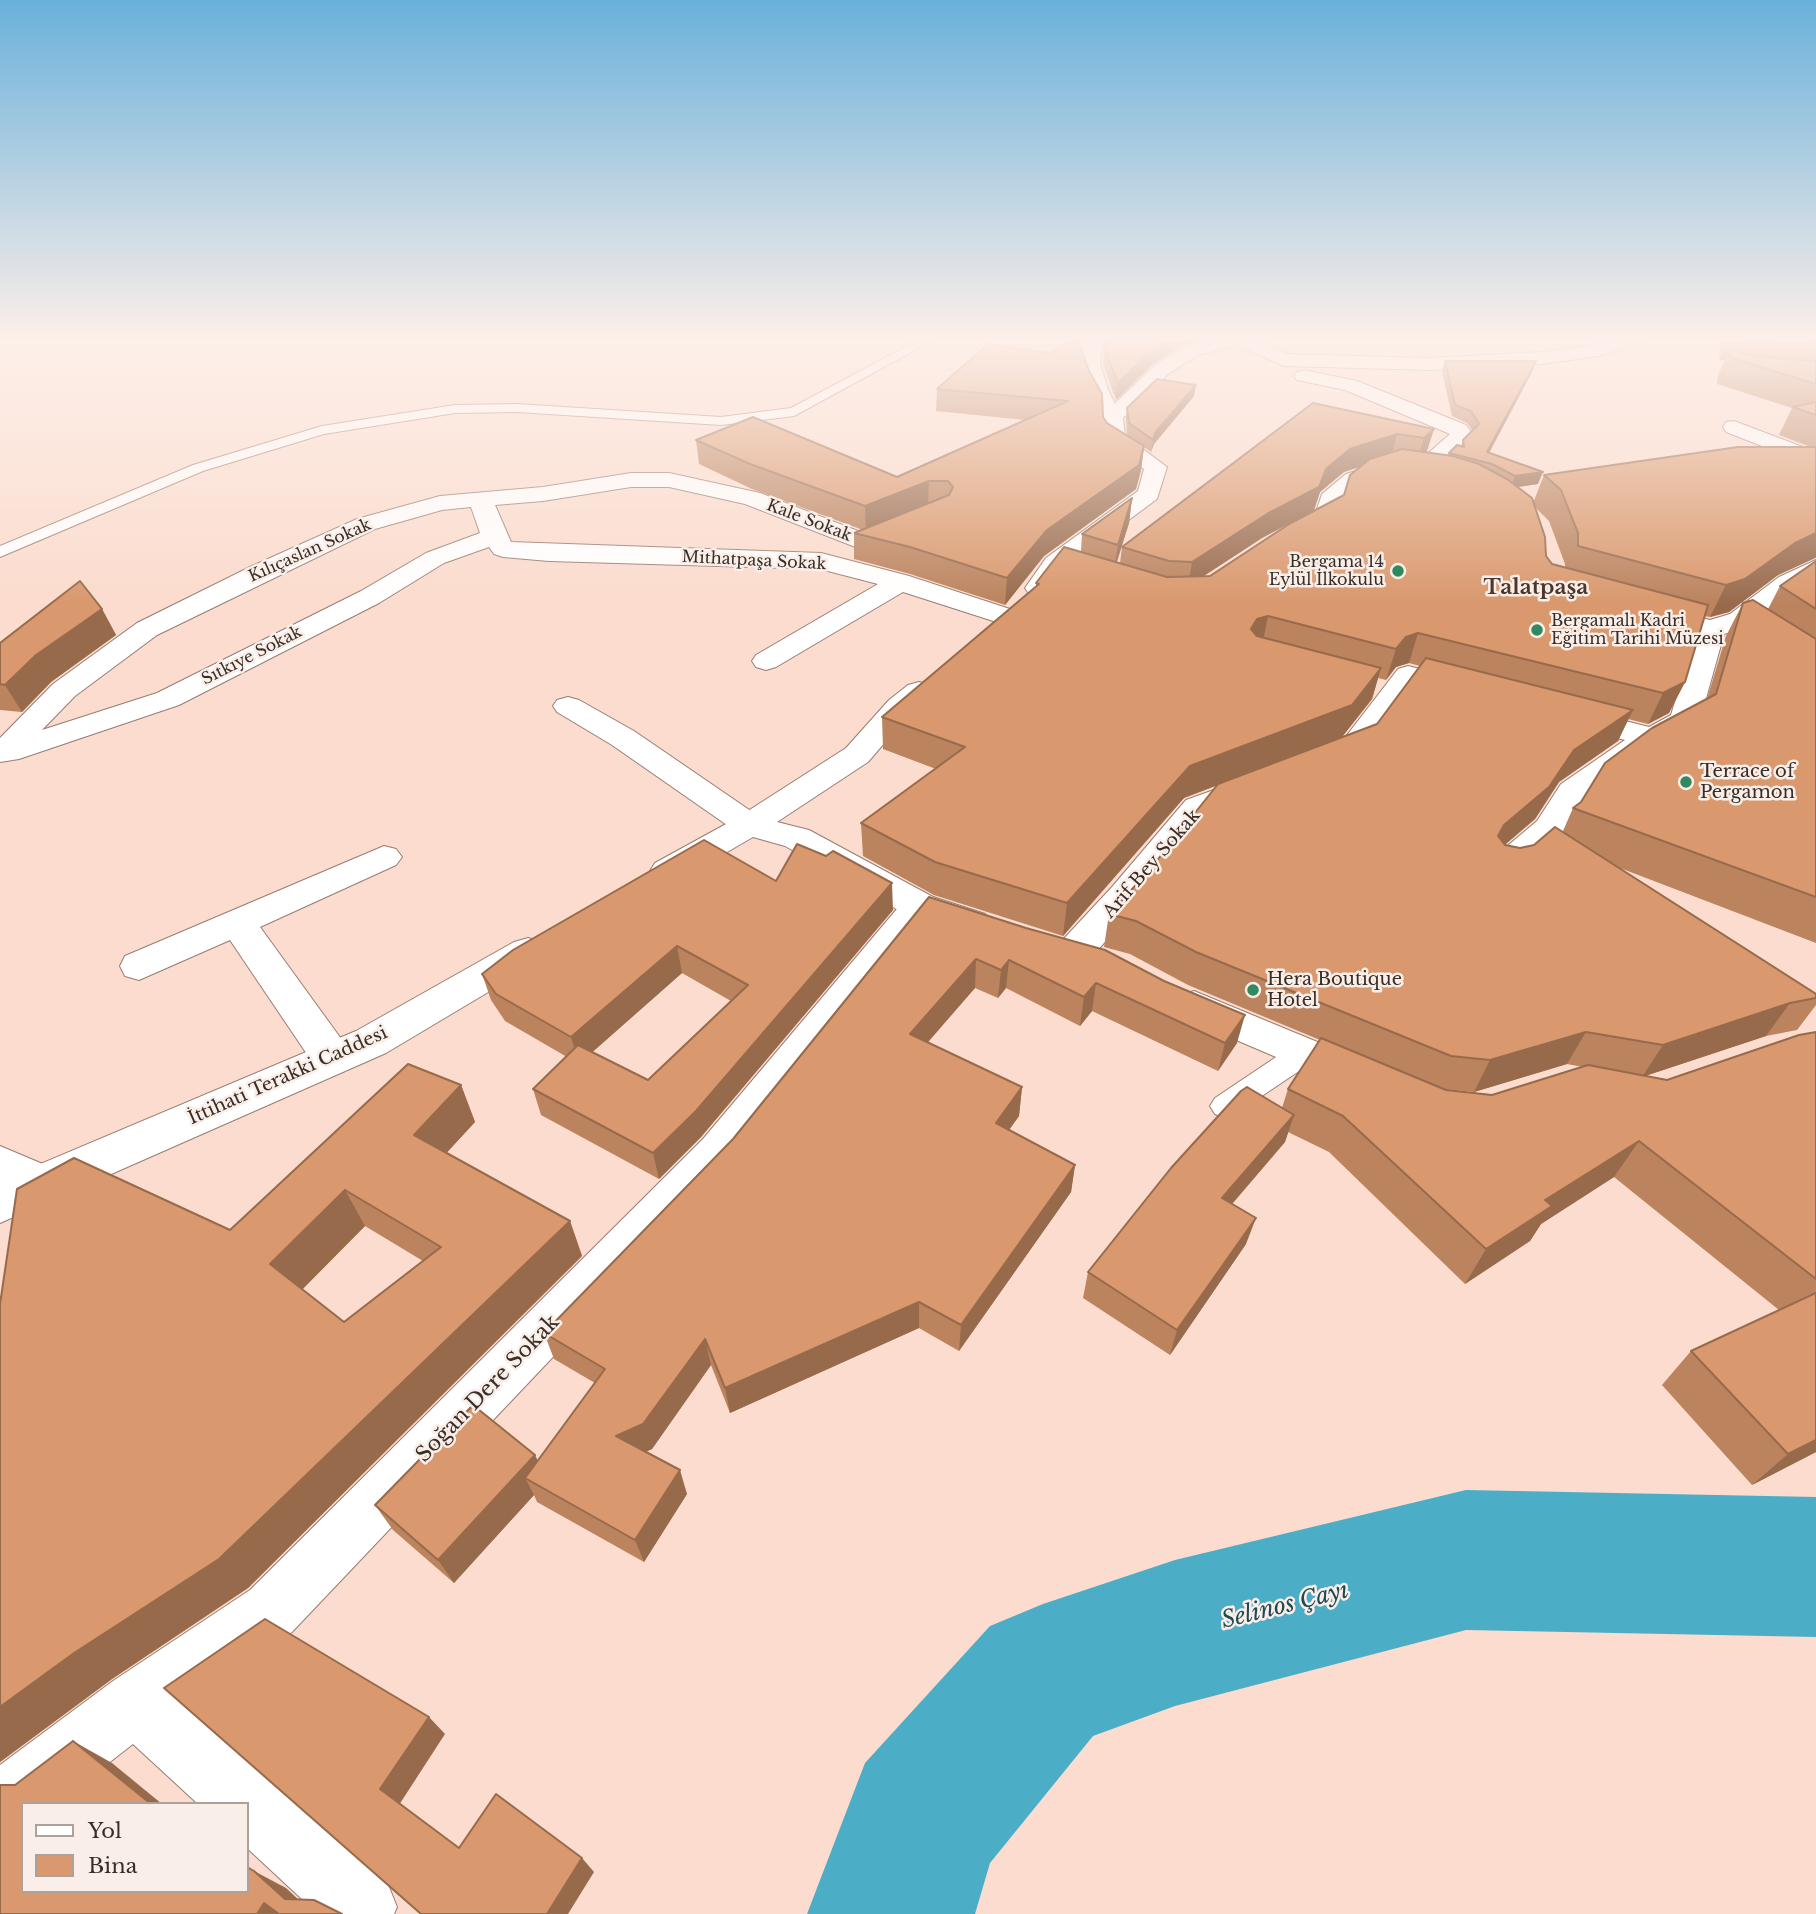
<!DOCTYPE html>
<html>
<head>
<meta charset="utf-8">
<style>
  body { margin:0 }
  #map { position:relative; width:1816px; height:1914px; overflow:hidden; background:#fbdcce; font-family:"Libre Baskerville",serif }
  canvas { display:block }
  .legend { position:absolute; left:21px; top:1802px; width:228px; height:91px; box-sizing:border-box; background:#faeee8; border:2px solid #ada19b; margin:0; padding:9px 12px; list-style:none; font-size:21px; color:#392d28 }
  .legend li { display:flex; align-items:center; gap:14px; height:35px }
  .legend b { width:35px; border:2px solid #ada19b }
</style>
</head>
<body>
<div id="map">
<canvas width="1816" height="1914"></canvas>
<ul class="legend">
<li><b style="height:9px;background:#fff"></b>Yol</li>
<li><b style="height:19px;background:#d9986d"></b>Bina</li>
</ul>
</div>
<script>
const ctx = document.querySelector('canvas').getContext('2d');
ctx.lineJoin = 'round';
function poly(rows) {
  const path = new Path2D();
  for (const r of rows) {
    path.moveTo(r[0], r[1]);
    for (let i = 2; i < r.length; i += 2) path.lineTo(r[i], r[i + 1]);
  }
  return path;
}
function fill(path, color) {
  ctx.fillStyle = color;
  ctx.fill(path, 'evenodd');
}
function strokePath(path, color, width, dash) {
  ctx.strokeStyle = color;
  ctx.lineWidth = width;
  ctx.lineCap = dash ? 'butt' : 'round';
  ctx.setLineDash(dash || []);
  ctx.stroke(path);
}
function drawText(font, color, halo, rows, align = 'center') {
  ctx.font = font + ' "Libre Baskerville",serif';
  ctx.lineWidth = 5;
  ctx.setLineDash([]);
  ctx.textBaseline = 'middle';
  ctx.strokeStyle = halo;
  ctx.fillStyle = color;
  for (const [text, x, y, turn = 0] of rows) {
    ctx.save();
    ctx.translate(x, y);
    ctx.rotate((+turn || 0) * Math.PI / 180);
    ctx.textAlign = isNaN(turn) ? turn : align;
    if (halo) ctx.strokeText(text, 0, 0);
    ctx.fillText(text, 0, 0);
    ctx.restore();
  }
}
const river = poly([
  [1466,1490,1816,1497,1816,1637,1466,1630,1175,1706,1093,1736,990,1863,975,1914,807,1914,865,1763,990,1626,1043,1604,1175,1560,1466,1490]
]);
const lane = poly([
  [924,337,939,337,794,416,721,425,517,412,455,413,324,434,203,471,0,557,0,546,193,465,322,426,455,405,517,404,721,417,791,408,924,337],
  [1304,1042,1314,1045,1318,1053,1314,1061,1235,1114,1225,1118,1215,1114,1210,1106,1215,1098,1294,1045,1304,1042]
]);
const street = poly([
  [1089,337,1108,337,1102,344,1100,364,1109,392,1122,417,1119,421,1105,421,1089,392,1080,364,1084,343,1089,337],
  [1233,337,1251,337,1287,354,1430,358,1542,352,1596,345,1621,337,1649,337,1646,341,1598,356,1542,364,1430,370,1284,366,1234,343,1233,337],
  [1304,370,1357,381,1466,425,1473,435,1432,474,1416,474,1413,469,1416,464,1450,434,1345,390,1297,380,1294,376,1297,372,1304,370],
  [1734,421,1816,452,1816,467,1726,432,1723,427,1726,422,1734,421],
  [1395,459,1403,461,1406,466,1403,471,1362,484,1341,501,1336,521,1292,542,1283,540,1280,535,1283,530,1316,512,1322,494,1346,474,1395,459],
  [631,473,669,473,760,493,876,538,880,543,876,548,867,551,858,548,745,504,669,487,631,487,543,501,495,505,511,542,821,553,909,576,1022,613,1026,619,1022,625,1012,627,903,592,776,667,766,670,756,667,752,661,756,655,878,584,820,569,549,561,503,557,494,554,489,547,444,563,379,603,179,705,19,759,0,762,0,738,53,684,137,623,250,567,357,519,440,496,543,487,631,473],
  [471,507,480,533,426,553,361,591,157,693,42,730,75,696,157,635,375,529,442,510,471,507],
  [1816,560,1816,578,1797,589,1750,626,1724,634,1700,720,1696,727,1633,761,1586,797,1562,836,1518,875,1505,878,1492,875,1487,867,1492,859,1537,821,1561,784,1625,740,1563,724,1559,717,1563,710,1574,708,1649,727,1671,715,1696,633,1639,619,1635,613,1639,607,1649,605,1710,620,1730,614,1779,577,1816,560],
  [1408,666,1475,683,1479,689,1475,695,1464,698,1415,686,1366,753,1329,766,1318,763,1313,756,1318,749,1344,739,1398,669,1408,666],
  [568,697,579,700,634,731,761,818,766,825,761,832,749,836,737,832,612,745,557,712,553,706,557,700,568,697],
  [1250,777,1262,780,1266,787,1262,794,1210,814,1138,905,1086,963,1072,967,1058,963,1053,954,1058,945,1112,887,1186,800,1250,777],
  [384,846,396,849,402,857,396,865,260,927,347,1047,353,1058,347,1069,332,1074,317,1069,230,940,139,980,125,976,120,966,125,956,384,846],
  [920,894,933,897,938,906,933,915,735,1165,292,1632,185,1706,387,1882,397,1907,394,1914,318,1914,247,1848,247,1804,198,1804,133,1744,56,1804,23,1804,23,1836,0,1845,0,1765,113,1681,250,1590,703,1139,907,897,920,894],
  [0,1146,57,1170,64,1183,57,1196,41,1202,0,1185,0,1146]
]);
const secondary = poly([
  [1225,337,1256,337,1253,341,1198,355,1168,374,1123,418,1125,436,1167,467,1157,499,1064,568,1047,594,1038,596,1029,594,1025,588,1046,558,1138,491,1144,469,1106,444,1103,439,1102,417,1105,413,1154,366,1184,347,1225,337],
  [919,682,930,685,934,691,911,712,868,762,777,822,809,830,933,897,985,914,991,923,985,932,972,936,907,915,785,846,753,837,681,879,668,883,655,879,650,871,655,863,737,818,846,748,889,700,908,685,919,682],
  [528,938,542,942,547,951,542,960,386,1053,0,1223,0,1181,356,1031,514,942,528,938],
  [1194,991,1373,1065,1379,1076,1373,1087,1358,1092,1180,1016,1174,1006,1180,996,1194,991]
]);
const wall = poly([
  [810,337,835,337,829,340],
  [1081,337,1080,345,1103,417,1107,423,1136,441,1127,435,1126,419,1127,408,1194,396,1154,444,1151,452,1144,447,1141,470,1136,489,1044,556,1005,605,910,574,854,559,854,533,863,530,752,489,699,464,696,440,897,477,1025,420,936,411,937,389,1051,353],
  [1105,337,1183,345,1153,364,1116,400,1103,364],
  [1720,337,1816,337,1816,558,1815,558,1778,575,1729,612,1710,617,1704,616,1685,682,1669,713,1648,724,1628,719,1618,741,1559,782,1535,819,1505,845,1520,848,1534,845,1563,831,1573,808,1707,699,1726,636,1743,603,1768,609,1780,586,1816,561,1816,943,1620,868,1816,994,1816,1005,1797,1030,1766,1036,1645,1076,1667,1080,1816,1032,1816,1452,1752,1485,1662,1385,1691,1351,1779,1310,1614,1177,1541,1224,1530,1241,1465,1284,1329,1152,1288,1132,1285,1142,1232,1204,1246,1244,1170,1355,1083,1298,1088,1272,1282,1108,1288,1089,1320,1040,1188,985,1130,954,1104,947,1109,914,1146,874,1218,785,1184,798,1063,936,934,895,863,856,861,823,936,769,883,749,882,717,1036,586,1036,583,1081,551,1082,534,1132,498,1129,523,1117,562,1120,563,1122,547,1313,403,1434,429,1426,452,1448,455,1449,453,1461,446,1463,440,1472,430,1467,423,1452,416,1442,372,1445,361,1532,372,1489,453,1538,484,1518,487,1533,503,1544,475,1811,447,1779,435,1792,408,1717,384,1718,375,1725,360,1719,361,1721,337],
  [1361,466,1344,495,1210,576,1204,576,1262,538,1314,510,1320,492,1344,472],
  [1535,507,1549,521,1565,564,1565,568,1552,564,1546,556],
  [1409,663,1420,666,1377,724,1342,737,1372,699,1378,678,1386,680,1396,667],
  [1567,1064,1583,1067,1492,1095,1444,1089,1474,1092],
  [102,609,116,635,51,682,22,712,0,710,0,643],
  [776,881,893,910,701,1137,659,1179,541,1115,533,1089,567,1057,505,1021,491,1000,482,974],
  [682,973,731,1001,648,1080,592,1052],
  [929,897,1237,1043,1218,1071,1092,1011,1080,1026,1006,988,998,998,975,988,927,1042,1022,1087,1019,1116,1009,1130,1075,1165,1071,1192,959,1351,919,1328,730,1413,711,1365,652,1449,645,1452,687,1494,644,1562,537,1502,534,1495,454,1583,393,1530,375,1505,538,1460,595,1383,554,1359,544,1333,733,1139],
  [461,1085,475,1122,446,1153,570,1221,582,1256,248,1588,112,1679,0,1762,0,1304,230,1230],
  [365,1226,423,1261,344,1322,302,1289]
]);
const shadedWall = poly([
  [1172,337,1213,337,1183,345,1153,364,1116,400,1118,383,1155,347],
  [1730,337,1735,337,1725,359,1719,361],
  [1536,361,1532,372,1483,464,1487,452],
  [1196,385,1194,396,1154,444,1151,452,1155,433],
  [1434,429,1427,451,1417,460,1424,438],
  [1397,434,1391,457,1344,472,1320,492,1314,510,1262,538,1188,586,1192,562,1326,469,1350,449],
  [1144,446,1141,470,1136,489,1044,556,1005,605,1007,578,1047,530],
  [1543,472,1538,484,1510,488,1515,476],
  [929,481,928,505,866,531,865,506],
  [1132,498,1129,523,1114,570,1118,545],
  [1816,533,1816,556,1815,558,1778,575,1729,612,1710,617,1726,585,1795,543],
  [102,609,116,635,51,682,22,712,5,685,36,655],
  [1268,616,1262,646,1251,629,1257,619],
  [1418,633,1409,663,1396,667,1386,680,1396,649,1406,637],
  [1381,668,1372,699,1342,737,1184,798,1063,936,1067,903,1190,766],
  [1685,682,1669,713,1648,724,1663,693],
  [1633,710,1618,741,1559,782,1535,819,1490,857,1485,868,1504,825,1574,750],
  [892,883,893,910,701,1137,659,1179,653,1153],
  [677,946,682,973,579,1064,571,1037],
  [976,959,975,988,910,1063,910,1034],
  [1009,960,1006,988,998,998,1001,970],
  [1096,983,1092,1011,1080,1026,1084,997],
  [1790,1003,1766,1036,1642,1077,1663,1045],
  [1245,1015,1237,1043,1218,1071,1225,1043],
  [1586,1032,1567,1064,1474,1092,1490,1060],
  [461,1085,475,1122,430,1171,414,1135],
  [1022,1087,1019,1116,994,1151,996,1123],
  [1294,1115,1285,1142,1214,1225,1222,1198],
  [1639,1141,1614,1177,1541,1224,1530,1241,1465,1284,1486,1249,1545,1200],
  [1075,1165,1071,1192,959,1351,961,1325],
  [345,1190,365,1226,293,1299,270,1264],
  [1256,1218,1246,1244,1170,1355,1177,1330],
  [570,1221,582,1256,248,1588,112,1679,0,1762,0,1707],
  [919,1302,919,1328,730,1413,725,1388],
  [705,1339,711,1365,652,1449,625,1461,616,1436],
  [1816,1440,1816,1452,1752,1485,1788,1454],
  [535,1455,548,1480,525,1478,534,1495,454,1583,438,1560],
  [680,1470,687,1494,644,1562,635,1540],
  [429,1717,445,1734,399,1805,380,1789],
  [73,1741,112,1763,162,1804,151,1804],
  [582,1858,594,1872,568,1914,547,1914],
  [254,1871,286,1888,314,1914,285,1899],
  [264,1903,287,1914,257,1914]
]);
const building = poly([
  [1074,337,1081,337,1079,343,1089,371,1102,394,1103,417,1107,423,1144,446,1139,465,1047,530,1007,578,910,547,854,533,949,495,953,487,948,481,929,481,865,506,750,464,696,440,753,417,897,477,1068,401,937,389,988,344,1051,353,1074,337],
  [1105,337,1172,337,1155,347,1118,383,1104,347,1105,337],
  [1748,337,1816,337,1816,345,1762,341,1748,337],
  [1730,348,1753,356,1816,361,1816,384,1729,357,1730,348],
  [1445,361,1536,361,1487,452,1543,472,1515,476,1492,464,1449,453,1457,445,1464,447,1463,440,1479,424,1471,411,1455,405,1445,361],
  [1157,379,1196,385,1155,433,1153,440,1129,423,1127,408,1157,379],
  [1816,402,1816,415,1793,407,1816,402],
  [1313,403,1434,429,1424,438,1397,434,1350,449,1326,469,1319,487,1267,514,1192,562,1169,561,1122,547,1313,403],
  [1738,447,1816,447,1816,533,1795,543,1745,579,1726,585,1578,546,1578,533,1561,490,1544,475,1738,447],
  [1402,449,1453,456,1479,464,1507,479,1532,498,1545,537,1546,556,1552,564,1708,605,1685,682,1663,693,1418,633,1406,637,1396,649,1268,616,1257,619,1251,629,1257,636,1381,668,1352,705,1190,766,1067,903,935,862,861,823,965,747,882,717,1039,584,1036,583,1064,547,1167,577,1210,576,1289,524,1344,495,1350,475,1370,459,1402,449],
  [1132,498,1118,545,1082,534,1132,498],
  [1816,561,1816,609,1780,586,1816,561],
  [80,581,102,609,36,655,5,685,0,684,0,643,80,581],
  [1753,600,1816,639,1816,897,1573,808,1581,802,1605,763,1652,728,1716,694,1743,603,1753,600],
  [1426,658,1633,710,1574,750,1549,787,1504,825,1498,836,1505,845,1520,848,1534,845,1555,827,1816,994,1816,998,1790,1003,1663,1045,1586,1032,1490,1060,1451,1056,1196,952,1136,921,1109,914,1146,874,1218,784,1377,724,1426,658],
  [704,840,776,881,797,844,826,856,833,851,892,883,696,1111,653,1153,533,1089,578,1045,648,1080,748,985,677,946,571,1037,496,994,482,974,513,950,704,840],
  [929,897,1026,928,1105,950,1164,981,1245,1015,1225,1043,1096,983,1084,997,1009,960,1001,970,976,959,910,1034,1022,1087,996,1123,1075,1165,961,1325,919,1302,725,1388,705,1339,643,1424,616,1436,680,1470,635,1540,525,1478,605,1369,544,1333,733,1139,929,897],
  [1816,1032,1816,1279,1639,1141,1545,1200,1552,1206,1486,1249,1343,1116,1288,1089,1321,1038,1446,1090,1492,1095,1588,1065,1667,1080,1799,1035,1816,1032],
  [408,1064,461,1085,414,1135,570,1221,219,1559,74,1653,0,1707,0,1304,17,1189,74,1158,230,1230,408,1064],
  [345,1190,441,1247,344,1322,270,1264,345,1190],
  [1247,1087,1294,1115,1222,1198,1256,1218,1177,1330,1088,1272,1171,1168,1241,1091,1247,1087],
  [1816,1293,1816,1440,1788,1454,1691,1351,1816,1293],
  [473,1405,535,1455,438,1560,375,1505,473,1405],
  [265,1619,429,1717,380,1789,459,1848,496,1794,582,1858,547,1914,421,1914,164,1688,265,1619],
  [73,1741,151,1804,23,1804,23,1891,247,1891,247,1867,254,1871,285,1899,314,1900,342,1914,279,1914,264,1903,257,1914,0,1914,0,1785,15,1785,73,1741]
]);
const markers = [
  [1398,571,7,"#2f8a5f"],
  [1537,630,7,"#2f8a5f"],
  [1686,782,7,"#2f8a5f"],
  [1253,990,7,"#2f8a5f"]
];
const farStreetnames = [
  ["Kale Sokak",809,521,21],
  ["Kılıçaslan Sokak",310,551,-24],
  ["Mithatpaşa Sokak",754,561,3],
  ["Sıtkıye Sokak",252,656,-27]
];
const farPoinames = [
  ["Bergama 14",1384,562],
  ["Eylül İlkokulu",1384,580],
  ["Bergamalı Kadri",1551,621,"left"],
  ["Eğitim Tarihi Müzesi",1551,639,"left"]
];
const poiNames = [
  ["Terrace of",1700,772],
  ["Pergamon",1700,793],
  ["Hera Boutique",1267,980],
  ["Hotel",1267,1001]
];
const streetNames = [
  ["Arif Bey Sokak",1152,864,-49],
  ["İttihati Terakki Caddesi",288,1076,-24]
];
const farDistrictnames = [
  ["Talatpaşa",1536,588]
];
const nearStreetnames = [
  ["Soğan Dere Sokak",488,1389,-46]
];
const nearWaternames = [
  ["Selinos Çayı",1285,1606,-14]
];
fill(river, '#4cadc7');
strokePath(lane, '#987c70', 2);
strokePath(street, '#987c70', 2);
strokePath(secondary, '#987c70', 2);
fill(lane, '#fff');
fill(street, '#fff');
fill(secondary, '#fff');
fill(wall, '#bb835e');
fill(shadedWall, '#986a4c');
fill(building, '#d9986d');
strokePath(building, '#986a4c', 2);
const sky = ctx.createLinearGradient(0, 0, 0, 605);
sky.addColorStop(0, '#69b1db');
sky.addColorStop(0.56, '#fdefe9');
sky.addColorStop(1, '#fdefe900');
ctx.fillStyle = sky;
ctx.fillRect(0, 0, 1816, 605);
for (const [x, y, r, color] of markers) {
  const dot = new Path2D();
  dot.arc(x, y, r, 0, 2 * Math.PI);
  ctx.fillStyle = color;
  ctx.fill(dot);
  strokePath(dot, '#faeee8', 2.5);
}
drawText('16px', '#392d28', '#faeee8', farStreetnames);
drawText('16px', '#392d28', '#faeee8', farPoinames, 'right');
drawText('18px', '#392d28', '#faeee8', poiNames, 'left');
drawText('18px', '#392d28', '#faeee8', streetNames);
drawText('bold 21px', '#4e362b', '#faeee8', farDistrictnames);
drawText('21px', '#392d28', '#faeee8', nearStreetnames);
drawText('italic 23px', '#1f4955', '#faeee8', nearWaternames);
</script>
</body>
</html>
